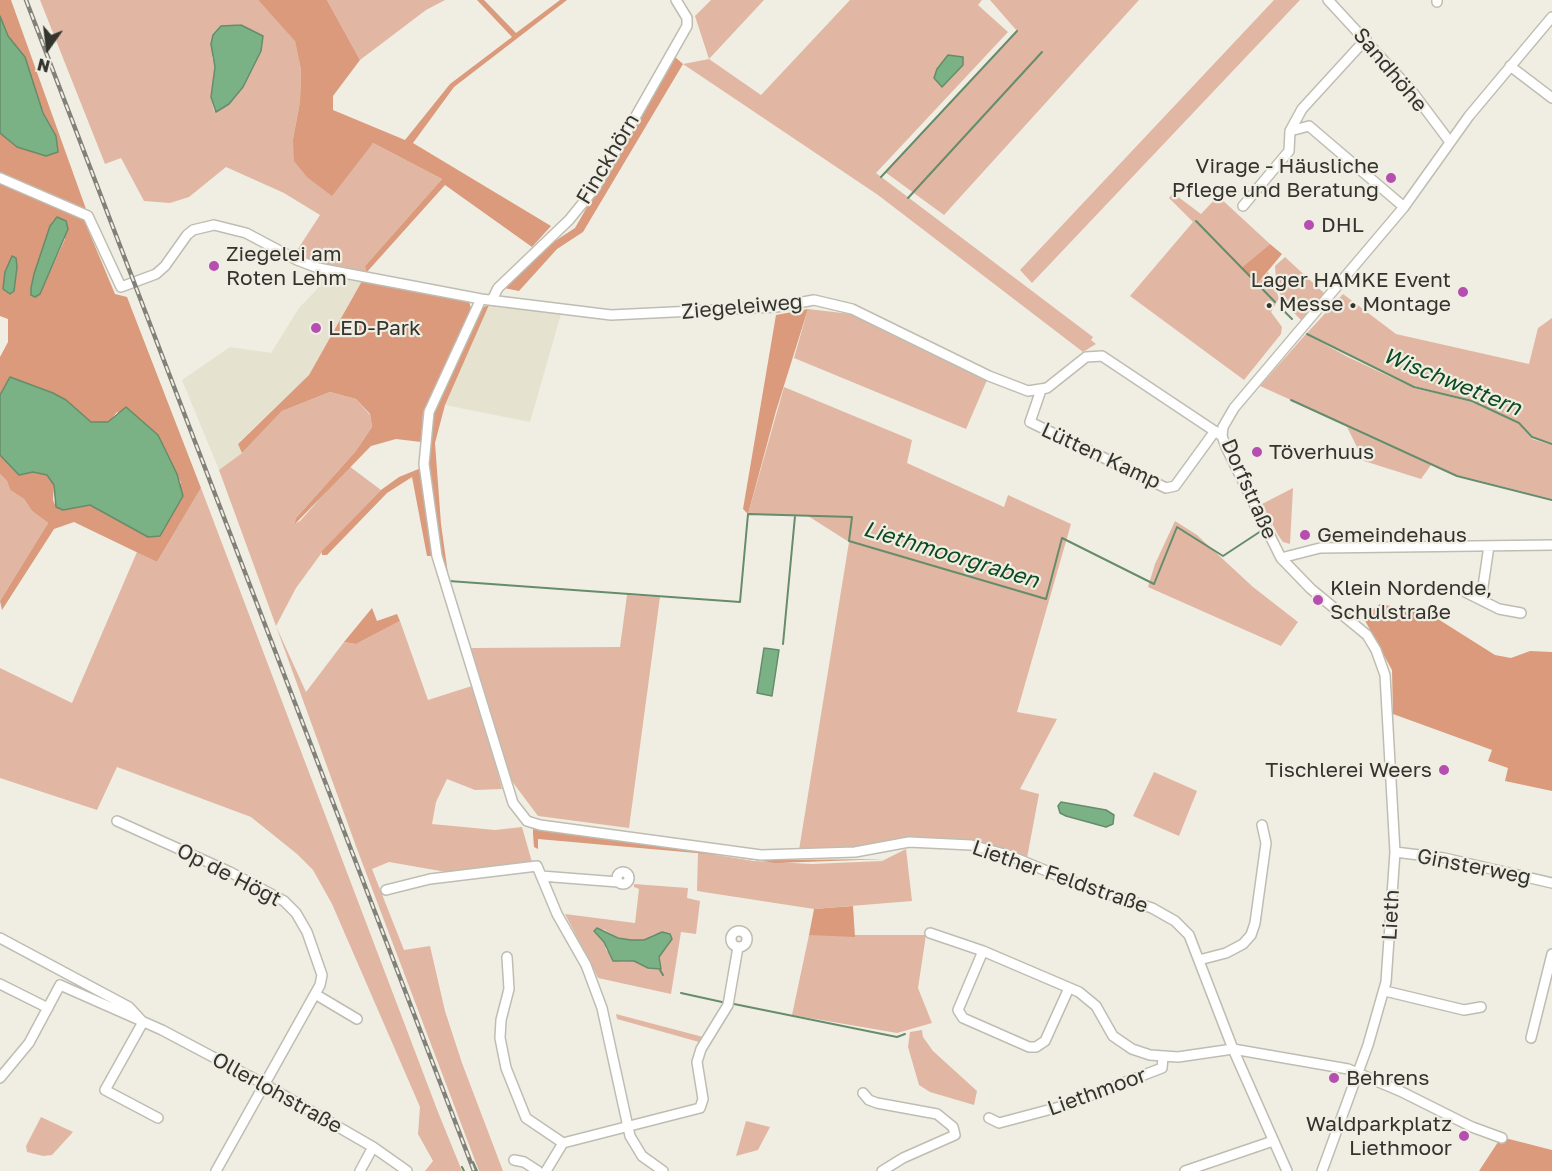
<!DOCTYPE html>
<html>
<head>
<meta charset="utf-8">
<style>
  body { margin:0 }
  #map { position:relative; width:1552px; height:1171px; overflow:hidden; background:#f0eee3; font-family:"Golos Text",sans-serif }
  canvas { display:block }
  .north { position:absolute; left:18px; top:18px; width:60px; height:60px; -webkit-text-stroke:4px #f0eee3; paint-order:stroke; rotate:194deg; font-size:16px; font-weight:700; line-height:24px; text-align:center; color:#34342f }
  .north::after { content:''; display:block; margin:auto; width:21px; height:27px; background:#34342f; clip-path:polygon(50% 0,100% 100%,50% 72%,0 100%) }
</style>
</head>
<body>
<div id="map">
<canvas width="1552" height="1171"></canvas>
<div class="north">N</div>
</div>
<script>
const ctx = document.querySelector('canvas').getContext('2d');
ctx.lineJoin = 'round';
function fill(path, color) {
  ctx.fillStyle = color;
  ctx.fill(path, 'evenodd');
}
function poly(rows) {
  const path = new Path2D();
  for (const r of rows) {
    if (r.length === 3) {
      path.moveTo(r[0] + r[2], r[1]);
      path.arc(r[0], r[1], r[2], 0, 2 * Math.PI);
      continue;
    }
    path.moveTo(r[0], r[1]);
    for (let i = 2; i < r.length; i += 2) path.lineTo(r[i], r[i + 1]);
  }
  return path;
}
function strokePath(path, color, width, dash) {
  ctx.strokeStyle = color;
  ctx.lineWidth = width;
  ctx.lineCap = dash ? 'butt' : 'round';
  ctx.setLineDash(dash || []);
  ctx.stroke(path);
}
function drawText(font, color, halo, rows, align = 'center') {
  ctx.font = font + ' "Golos Text",sans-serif';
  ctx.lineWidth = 4.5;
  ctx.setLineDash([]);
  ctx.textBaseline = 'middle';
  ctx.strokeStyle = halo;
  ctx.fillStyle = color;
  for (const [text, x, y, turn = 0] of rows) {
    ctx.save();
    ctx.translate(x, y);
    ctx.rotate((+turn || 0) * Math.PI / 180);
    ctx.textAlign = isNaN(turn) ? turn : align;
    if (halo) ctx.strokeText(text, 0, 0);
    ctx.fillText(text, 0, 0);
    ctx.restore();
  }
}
const built = poly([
  [314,270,362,281,309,375,238,443,242,453,219,470,182,380,230,347,271,353,299,308,318,288],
  [489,304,561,314,530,422,445,405]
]);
const green = poly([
  [40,0,258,0,295,40,301,70,300,102,293,139,367,148,373,143,442,179,365,266,366,273,313,262,294,255,320,215,284,193,226,167,189,197,170,203,144,201,121,158,105,164],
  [241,25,262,36,261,51,243,87,229,104,214,111,211,98,215,67,212,57],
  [327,0,445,0,426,10,360,60],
  [711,0,764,0,709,59,761,95,850,0,982,0,978,5,1008,32,876,173,1093,337,1091,340,1096,344,1083,352,878,195,683,64,709,59,695,16],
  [990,0,1139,0,944,215,885,172,1017,31],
  [1274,0,1300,0,1032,283,1020,270],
  [1173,193,1201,214,1218,196,1270,244,1241,268,1257,284,1268,272,1270,276,1279,298,1271,312,1282,327,1281,334,1244,380,1130,296,1193,222,1169,198],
  [1285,257,1324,293,1301,320,1282,301,1276,281,1275,266],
  [1343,294,1396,334,1529,364,1538,328,1552,318,1552,443,1533,437,1520,423,1472,401,1414,386,1307,333],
  [808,309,851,314,987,380,966,429,794,358],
  [1306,334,1348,357,1414,388,1472,402,1519,424,1532,439,1552,445,1552,499,1457,475,1260,386],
  [784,387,912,440,907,463,1004,507,1008,495,1071,524,1017,712,1057,719,1020,789,1039,794,1027,858,977,842,942,838,911,838,846,848,799,850,849,542,808,516,748,514],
  [330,392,356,399,370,415,372,427,355,452,296,518,294,524,300,521,349,466,381,490,323,551,296,588,276,626,306,692,344,642,356,644,400,621,428,700,475,685,502,789,475,790,447,779,436,802,432,824,495,830,522,827,532,862,452,873,389,862,372,869,404,950,430,946,445,1011,462,1063,503,1171,479,1171,357,849,276,626,219,470,242,453,282,411],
  [1347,427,1431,465,1421,479,1364,461],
  [0,474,7,481,10,490,24,499,32,511,48,523,0,601],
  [201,488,438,1112,462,1171,425,1171,433,1161,418,1134,420,1107,332,904,313,870,297,854,251,817,117,767,97,810,0,778,0,668,72,703,137,552,157,562],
  [1293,488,1290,544,1283,542,1278,535,1262,504],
  [1175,521,1197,535,1253,587,1298,622,1281,646,1148,587,1155,564],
  [627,595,660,597,629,828,538,816,511,780,470,648,620,647],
  [1154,772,1197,791,1179,836,1133,816],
  [906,849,912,901,814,909,697,891,698,852,754,861,812,864,882,861],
  [634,884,688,888,687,898,700,901,696,934,681,932,671,994,598,978,565,914,635,923,639,889,634,887],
  [603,929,618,938,631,940,644,940,655,934,664,947,659,957,661,969,648,968,634,961,620,962,606,950],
  [809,935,926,935,918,988,932,1023,897,1033,792,1015],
  [616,1014,703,1037,699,1042,617,1019],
  [922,1030,923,1037,933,1051,977,1091,974,1105,930,1092,919,1085,908,1047,910,1032],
  [41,1117,73,1132,52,1155,43,1156,27,1152,26,1146],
  [746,1121,770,1127,758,1150,736,1156]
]);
const forest = poly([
  [0,0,11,0,86,209,0,172,0,133,17,147,46,156,56,136,43,113,25,57,8,36,0,16],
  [258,0,327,0,360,60,333,96,333,110,405,140,450,84,512,37,477,0,484,0,516,33,560,0,567,0,454,87,413,143,551,226,532,247,445,185,366,273,365,266,442,179,373,143,332,196,307,177,294,161,293,139,300,102,301,70,295,41],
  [674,56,683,64,583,232,557,249,519,291,504,288,552,243,575,228],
  [0,183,84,220,115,294,127,297,201,488,157,562,74,522,54,529,2,610,0,601,48,523,32,511,24,499,10,490,7,481,0,474,0,455,33,472,47,475,54,485,53,500,56,507,63,510,90,505,114,517,181,483,158,435,117,412,109,422,91,422,37,388,10,378,0,395,0,357,8,342,8,319,0,316],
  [53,220,65,239,40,294],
  [1270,244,1282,254,1257,284,1241,268],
  [362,281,469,301,472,312,423,413,421,442,396,439,371,446,294,525,296,518,355,452,372,427,370,414,356,399,330,392,282,411,242,453,238,444,309,375],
  [489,305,445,405,435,443,441,524,449,581,431,524,428,467,432,416,481,308],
  [808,309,776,411,748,514,743,509,776,315],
  [421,468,433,556,427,556,412,477,387,493,327,555,322,555,322,551,381,490,399,477],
  [1380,604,1430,614,1495,655,1511,658,1530,651,1552,652,1552,791,1505,781,1508,768,1488,761,1492,750,1393,714,1392,670,1363,617],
  [372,608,377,621,397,614,400,621,356,644,344,642],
  [540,827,611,839,731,854,730,856,538,839,538,849,534,847,533,834,533,829],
  [741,854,784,860,886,859,776,863,740,858],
  [853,906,855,937,809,935,814,909],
  [1505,1138,1552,1150,1552,1171,1479,1171,1498,1142]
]);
const water = poly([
  [0,16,8,36,25,57,43,113,56,136,58,152,46,156,17,147,0,133,0,16],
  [241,25,263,36,261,51,243,87,229,104,216,112,211,97,215,67,211,44,213,35,221,26,241,25],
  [948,55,963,57,963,65,942,87,934,78,937,69,948,55],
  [57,217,66,221,68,229,40,294,35,297,31,295,31,288,34,274,50,226,57,217],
  [12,256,16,258,17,267,14,291,10,294,3,289,5,272,12,256],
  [10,377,53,393,66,400,91,422,108,422,126,407,158,435,177,474,183,496,160,536,148,537,90,505,63,510,56,507,54,485,47,475,33,472,19,475,0,455,0,395,10,377],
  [764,648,779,650,772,696,757,693,764,648],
  [1061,802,1106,810,1114,815,1113,824,1106,827,1066,816,1060,813,1058,806,1061,802],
  [597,928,618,938,631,940,644,940,662,932,670,934,672,939,659,957,661,969,648,968,634,961,613,961,604,942,594,931,597,928]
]);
const stream = poly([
  [881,177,1017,31],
  [908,198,1042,52],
  [1196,221,1275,302],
  [1280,307,1292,319],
  [1307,334,1414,387,1472,401,1519,423,1532,437,1552,444],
  [1291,400,1457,476,1552,500],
  [449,581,740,602,748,514,852,517,849,541,1046,599,1062,538,1154,584,1177,527,1223,556,1261,531],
  [783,644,795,516],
  [660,970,663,975],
  [681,993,722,1002],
  [734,1004,897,1037,905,1034],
  [473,1162,477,1171],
  [462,1167,464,1171]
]);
const minor = poly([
  [1328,0,1411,90,1450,142],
  [1437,0,1437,2],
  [1510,66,1552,98],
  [1290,131,1302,109,1366,39],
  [0,178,88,216,121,287,156,274,165,266,187,235,193,230,214,225,246,233,297,260,318,268,481,299,611,315,776,307,814,300,852,309,989,376,1028,391,1047,388,1086,357,1102,356,1222,436],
  [1243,206,1289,151,1290,131,1309,126,1404,207],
  [481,299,429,412,424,464,437,556,513,803,527,821,540,825,761,855,855,852,909,842,971,845,1008,855,1078,884,1152,908,1175,921,1189,935,1233,1049,1287,1171],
  [492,300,498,288,569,220,595,188,687,26,687,18,676,0],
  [1041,390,1030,422,1166,488,1175,486,1215,431],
  [1281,558,1320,548,1552,545],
  [1465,592,1481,600,1489,546],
  [1481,600,1499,609,1521,613],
  [117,821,230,872,284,901,296,913,307,932,322,975,320,985,216,1171],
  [1395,852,1444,858,1552,883],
  [623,878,6],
  [541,876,618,882],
  [386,890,430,879,537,866,557,914,586,965,602,1008,630,1136,642,1156,663,1171],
  [739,939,8],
  [930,933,983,951],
  [0,938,129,1007,142,1021],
  [507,957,509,989,501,1020,500,1038,506,1068,526,1118,563,1143,700,1108,703,1099,697,1062,701,1049,728,1005,738,947],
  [1199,960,1226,953,1243,944,1251,935,1255,923,1266,843,1262,825],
  [0,984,48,1008],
  [1069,988,1045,1041,1036,1047,1029,1047,963,1018,958,1010,983,951,1079,992,1096,1006,1113,1036,1132,1049,1150,1055,1178,1057,1233,1049,1348,1069,1400,1091,1472,1127,1502,1138],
  [1385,991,1464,1010,1481,1007],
  [315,994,357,1019],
  [143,1022,105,1090,158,1118],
  [1531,1038,1552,954],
  [0,1078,29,1043,60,985,162,1030,264,1084,373,1147,407,1171],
  [863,1093,869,1100,877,1103,937,1114,953,1127,955,1135,903,1158,882,1171],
  [989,1118,999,1123,1063,1106,1162,1068,1163,1057],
  [514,1160,524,1162,538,1171],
  [360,1171,373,1147],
  [546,1171,563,1143],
  [1185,1171,1273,1141],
  [1322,1171,1368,1045,1386,982,1395,852,1385,675,1376,650,1367,635,1311,589,1281,558,1226,447,1222,436,1223,427,1234,408,1404,207,1469,116,1552,17]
]);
const rail = poly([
  [26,0,474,1171]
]);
const markers = [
  [1391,178,6,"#b64eb1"],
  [1309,225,6,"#b64eb1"],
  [214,266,6,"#b64eb1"],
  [1463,292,6,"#b64eb1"],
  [316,328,6,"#b64eb1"],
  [1257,452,6,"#b64eb1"],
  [1305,535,6,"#b64eb1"],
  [1318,600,6,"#b64eb1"],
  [1444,770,6,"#b64eb1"],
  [1334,1078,6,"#b64eb1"],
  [1464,1136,6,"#b64eb1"]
];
const streetNames = [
  ["Sandhöhe",1390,70,50],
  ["Finckhörn",608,159,-59],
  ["Ziegeleiweg",742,307,-5],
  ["Lütten Kamp",1101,456,25],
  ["Dorfstraße",1249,489,66],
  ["Ginsterweg",1474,867,11],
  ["Op de Högt",229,875,27],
  ["Liether Feldstraße",1060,877,19],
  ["Lieth",1391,915,-87],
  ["Liethmoor",1097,1092,-20],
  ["Ollerlohstraße",277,1093,29]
];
const poiNames = [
  ["Virage - Häusliche",1379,166,"right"],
  ["Pflege und Beratung",1379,190,"right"],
  ["DHL",1321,225],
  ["Ziegelei am",226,254],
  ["Roten Lehm",226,278],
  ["Lager HAMKE Event",1451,280,"right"],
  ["• Messe • Montage",1451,304,"right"],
  ["LED-Park",328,328],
  ["Töverhuus",1269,452],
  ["Gemeindehaus",1317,535],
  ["Klein Nordende,",1330,588],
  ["Schulstraße",1330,612],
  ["Tischlerei Weers",1432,770,"right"],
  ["Behrens",1346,1078],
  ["Waldparkplatz",1452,1124,"right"],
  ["Liethmoor",1452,1148,"right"]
];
const waterNames = [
  ["Wischwettern",1452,382,22],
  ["Liethmoorgraben",951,555,17]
];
fill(built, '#e5e2cf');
fill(green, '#e1b7a3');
fill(forest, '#da9a7b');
fill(water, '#7bb285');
strokePath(water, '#668c6b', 1.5);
strokePath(stream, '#668c6b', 2);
strokePath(minor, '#bfbdb2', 12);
strokePath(minor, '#fff', 9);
strokePath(rail, '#828179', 4.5);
strokePath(rail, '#f0eee3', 2, [7]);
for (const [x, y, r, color] of markers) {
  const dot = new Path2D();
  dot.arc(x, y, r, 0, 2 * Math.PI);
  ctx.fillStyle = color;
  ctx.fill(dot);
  strokePath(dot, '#f0eee3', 2);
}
drawText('21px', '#34342f', '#f0eee3', streetNames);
drawText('21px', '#34342f', '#f0eee3', poiNames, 'left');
drawText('italic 22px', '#0b4b20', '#f0eee3', waterNames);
</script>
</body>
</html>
